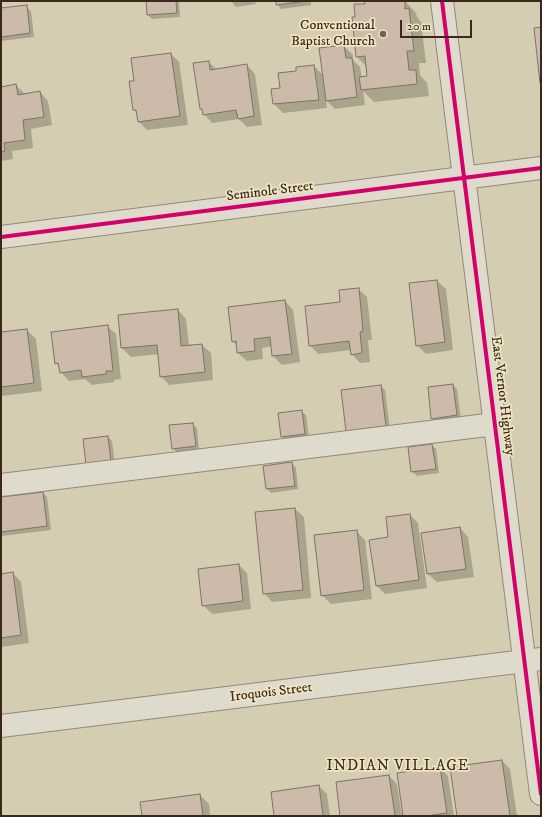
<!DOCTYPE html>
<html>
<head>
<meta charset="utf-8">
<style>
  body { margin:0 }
  #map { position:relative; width:542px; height:817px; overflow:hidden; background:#d5cdb1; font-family:"IM FELL DW Pica",serif }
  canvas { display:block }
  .frame { position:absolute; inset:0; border:2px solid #3d271c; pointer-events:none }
  .scale { position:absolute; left:400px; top:20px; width:72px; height:18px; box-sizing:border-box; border:2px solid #3d271c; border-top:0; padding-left:5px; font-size:12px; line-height:14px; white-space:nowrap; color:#3d271c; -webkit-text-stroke:3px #ede4c3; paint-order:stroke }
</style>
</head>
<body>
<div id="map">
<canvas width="542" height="817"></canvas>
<div class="frame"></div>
<div class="scale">20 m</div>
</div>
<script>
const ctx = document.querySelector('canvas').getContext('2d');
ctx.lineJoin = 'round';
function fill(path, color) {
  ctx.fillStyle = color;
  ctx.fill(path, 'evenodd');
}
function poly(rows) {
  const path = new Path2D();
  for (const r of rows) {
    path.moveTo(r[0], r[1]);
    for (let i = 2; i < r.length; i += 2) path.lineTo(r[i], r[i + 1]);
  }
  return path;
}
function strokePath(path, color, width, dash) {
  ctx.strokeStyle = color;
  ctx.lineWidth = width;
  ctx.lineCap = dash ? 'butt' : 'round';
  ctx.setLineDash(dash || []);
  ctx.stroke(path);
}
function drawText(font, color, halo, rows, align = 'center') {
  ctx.font = font + ' "IM FELL DW Pica",serif';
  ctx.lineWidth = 3.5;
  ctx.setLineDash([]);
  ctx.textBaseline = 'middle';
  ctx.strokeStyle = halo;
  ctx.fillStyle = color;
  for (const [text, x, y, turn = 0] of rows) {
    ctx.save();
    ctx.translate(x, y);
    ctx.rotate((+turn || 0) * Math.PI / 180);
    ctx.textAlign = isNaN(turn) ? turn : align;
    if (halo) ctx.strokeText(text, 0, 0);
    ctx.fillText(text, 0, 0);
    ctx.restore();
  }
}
const shadow = poly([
  [147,1,179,1,180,17,152,19,148,15],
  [231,1,255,1,256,4,236,7],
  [277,1,311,1,311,5,281,9,277,4],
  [365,1,405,1,416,13,417,17,421,22,426,63,419,63,420,75,427,83,429,96,374,102,363,91,365,105,335,109,326,100,327,108,283,113,274,104,272,90,281,89,298,72,314,66,323,75,344,46,353,55,353,60,360,67,362,78,368,77,367,67,357,57,356,18,366,5],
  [27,7,31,11,34,37,1,41,1,9],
  [171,54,179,62,188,125,147,130,139,122,138,113,134,110,135,82],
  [209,62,217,70,247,65,255,74,262,125,247,127,239,119,212,123,204,114,201,109],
  [16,85,25,94,40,92,48,101,52,125,31,129,33,148,12,151,13,159,1,161,1,88],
  [437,281,446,289,453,350,426,354,417,345],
  [358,289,367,297,372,340,368,340,370,362,360,363,352,354,351,350,318,354,310,345,342,303],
  [285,301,293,310,300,362,282,365,273,356,272,346,262,348,263,359,247,361,238,353,237,346,233,341],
  [178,310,186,319,189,346,202,345,211,353,213,380,169,385,161,376,159,354,131,357,122,348,119,316],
  [107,326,116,334,121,379,114,380,114,382,92,385,85,379,69,381,61,372,60,367,56,363],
  [27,330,36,339,42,391,2,396,1,333],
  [453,385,457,389,461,419,436,423,432,418],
  [381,386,385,390,390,430,351,435,347,431],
  [301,411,306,415,309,438,287,441,282,436],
  [192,424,197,428,199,450,177,453,173,448],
  [108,437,112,441,115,466,91,469],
  [432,445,436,449,439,473,417,476,412,471],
  [292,463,296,468,298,489,271,493,267,489],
  [43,493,47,497,51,530,1,536,1,498],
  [295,509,304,517,311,598,272,602,264,593],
  [410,515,418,523,427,588,385,594,377,586,390,538],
  [460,528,468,537,474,577,437,582,428,574],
  [356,531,365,540,372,599,331,604,322,595],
  [239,565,247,573,251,609,212,614,203,605],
  [13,573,21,582,29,643,1,647,1,575],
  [502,761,510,769,517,816,458,816],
  [440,768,448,776,454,816,404,816],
  [389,776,397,784,402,816,341,816],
  [319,786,327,794,330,816,275,816],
  [200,795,209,804,210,816,143,816]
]);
const building = poly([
  [146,1,176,1,177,13,147,15,146,1],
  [276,1,307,1,276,5,276,1],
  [364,1,405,1,405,9,409,8,414,51,407,51,409,70,416,70,417,84,361,90,359,77,367,76,365,56,356,57,352,17,355,17,354,4,365,4,364,1],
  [27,5,30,33,1,37,1,8,27,5],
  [541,27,541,83,540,83,534,28,541,27],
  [344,45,346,58,352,58,357,97,326,101,319,48,344,45],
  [171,53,180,116,138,122,136,110,133,110,129,81,134,81,131,58,171,53],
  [209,61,210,70,247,64,254,116,238,119,236,110,203,115,202,109,200,109,193,63,209,61],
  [314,65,319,100,273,104,271,89,280,88,278,73,296,71,296,67,314,65],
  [16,84,18,95,40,91,44,117,23,120,25,140,4,143,5,151,1,152,1,87,16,84],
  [437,280,445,342,416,346,409,283,437,280],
  [359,288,363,331,360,332,362,353,351,355,349,341,309,346,305,306,340,302,339,290,359,288],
  [285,300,292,354,272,356,270,337,254,339,255,351,237,353,236,341,232,342,228,307,285,300],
  [178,309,181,346,202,344,205,372,160,377,157,345,121,348,118,315,178,309],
  [108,325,113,371,106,371,106,374,82,377,81,370,60,373,58,363,55,364,51,332,108,325],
  [27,329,34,383,1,387,1,332,27,329],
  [453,384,457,415,431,419,428,387,453,384],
  [381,385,386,426,346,431,341,390,381,385],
  [302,410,305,434,281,437,278,413,302,410],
  [193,423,196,446,172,449,169,425,193,423],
  [108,436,111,462,86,465,83,439,108,436],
  [432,444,436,469,411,472,408,447,432,444],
  [292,462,295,486,266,489,263,466,292,462],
  [43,492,47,526,1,532,1,497,43,492],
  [295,508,303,590,263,594,255,512,295,508],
  [410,514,419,580,376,586,369,540,388,537,386,517,410,514],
  [460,527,466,569,427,574,421,533,460,527],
  [357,530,364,590,321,596,314,535,357,530],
  [239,564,243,601,202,606,198,569,239,564],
  [13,572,21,635,1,638,1,574,13,572],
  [502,760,510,816,457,816,450,767,502,760],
  [440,767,447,813,426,816,403,816,397,773,440,767],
  [389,775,395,816,340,816,336,782,389,775],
  [319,785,323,816,274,816,271,792,319,785],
  [200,794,203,816,142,816,140,802,200,794]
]);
const minor = poly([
  [442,1,541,794],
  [1,237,541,168],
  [1,485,495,424],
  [1,726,541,659]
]);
const cycleway = poly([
  [442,1,541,794],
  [1,237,541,168]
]);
const markers = [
  [383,34,4,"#726150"]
];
const poiNames = [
  ["Conventional",375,26],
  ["Baptist Church",375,42]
];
const streetNames = [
  ["Seminole Street",270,192,-7],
  ["East Vernor Highway",502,396,83],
  ["Iroquois Street",271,693,-7]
];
const neighbourhoodNames = [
  ["INDIAN VILLAGE",398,767]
];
fill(shadow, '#0003');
fill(building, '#ccbbab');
strokePath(building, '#7b7465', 1);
strokePath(minor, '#918979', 24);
strokePath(minor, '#dedacc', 22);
strokePath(cycleway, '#d6006c', 4);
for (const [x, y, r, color] of markers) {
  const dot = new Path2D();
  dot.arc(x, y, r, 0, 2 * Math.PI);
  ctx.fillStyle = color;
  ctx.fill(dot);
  strokePath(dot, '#ede4c3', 1.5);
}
drawText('14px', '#3d271c', '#ede4c3', poiNames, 'right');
drawText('14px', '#3d271c', '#ede4c3', streetNames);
ctx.letterSpacing = '1px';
drawText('15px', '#3d271c', '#ede4c3', neighbourhoodNames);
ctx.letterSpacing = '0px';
</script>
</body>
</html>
